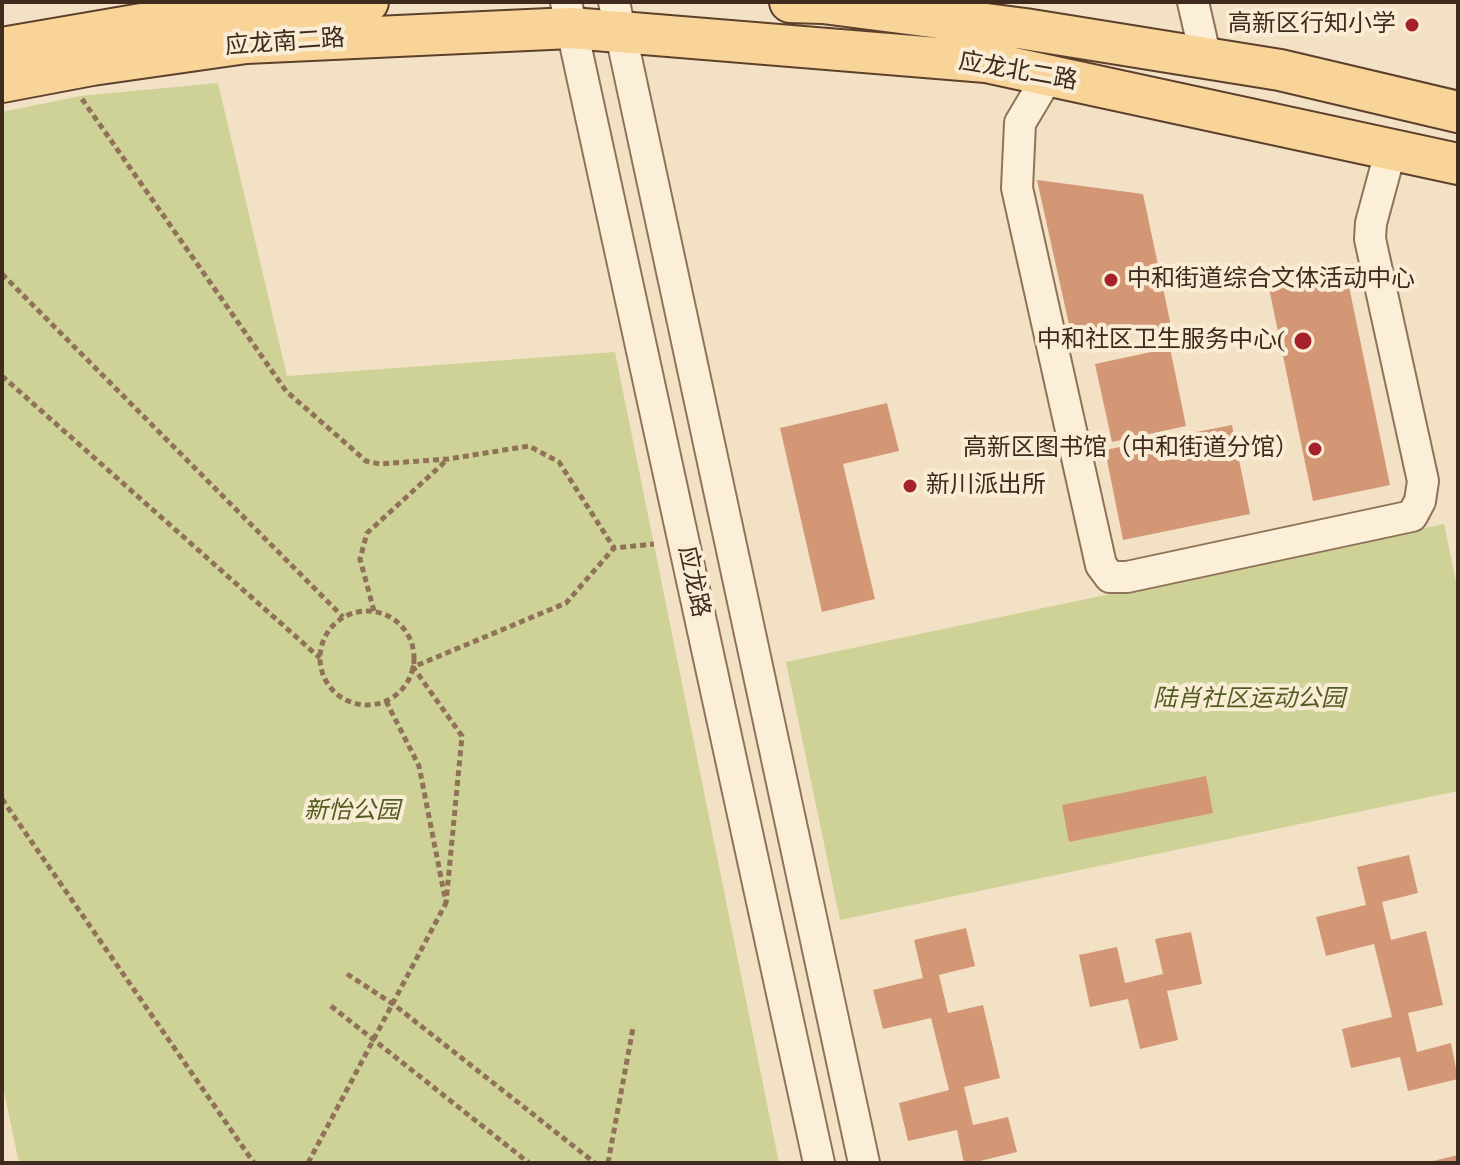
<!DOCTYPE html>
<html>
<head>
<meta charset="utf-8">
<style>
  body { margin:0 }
  #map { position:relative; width:1460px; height:1165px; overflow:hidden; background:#f2e1c4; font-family:"Times New Roman",serif }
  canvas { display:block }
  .frame { position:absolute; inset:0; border:4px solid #3e2b1d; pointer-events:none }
</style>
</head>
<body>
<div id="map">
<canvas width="1460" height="1165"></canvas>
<div class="frame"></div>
</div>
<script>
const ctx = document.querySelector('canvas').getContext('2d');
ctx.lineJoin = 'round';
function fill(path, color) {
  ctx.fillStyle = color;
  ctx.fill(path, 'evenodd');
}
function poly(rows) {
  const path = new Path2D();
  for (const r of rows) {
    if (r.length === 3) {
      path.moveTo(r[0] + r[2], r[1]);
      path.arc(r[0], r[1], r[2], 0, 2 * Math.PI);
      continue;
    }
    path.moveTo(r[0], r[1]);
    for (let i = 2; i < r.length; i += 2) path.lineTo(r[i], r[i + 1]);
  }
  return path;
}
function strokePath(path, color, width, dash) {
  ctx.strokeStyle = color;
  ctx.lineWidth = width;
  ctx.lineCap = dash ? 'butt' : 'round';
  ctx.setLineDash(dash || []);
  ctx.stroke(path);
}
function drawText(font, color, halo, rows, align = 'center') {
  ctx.font = font + ' "Times New Roman","Noto Sans SC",serif';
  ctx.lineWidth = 8;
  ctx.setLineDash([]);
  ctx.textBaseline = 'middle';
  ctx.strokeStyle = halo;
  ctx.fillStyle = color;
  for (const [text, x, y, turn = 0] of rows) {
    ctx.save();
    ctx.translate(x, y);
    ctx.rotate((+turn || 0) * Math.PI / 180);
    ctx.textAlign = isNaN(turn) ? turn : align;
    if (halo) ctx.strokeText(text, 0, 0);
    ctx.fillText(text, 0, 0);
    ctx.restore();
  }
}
const green = poly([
  [218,83,287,376,615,352,779,1163,19,1163,2,1082,2,112,80,96],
  [1444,524,1458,591,1458,791,840,920,786,662]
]);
const building = poly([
  [1037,180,1143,194,1171,326,1074,347],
  [1346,272,1390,485,1313,501,1269,288],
  [1170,348,1186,426,1112,442,1095,364],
  [887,403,899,451,843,464,875,599,822,612,780,428],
  [1232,425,1250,514,1123,540,1105,450],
  [1206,776,1213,813,1069,842,1062,805],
  [1409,855,1418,893,1382,902,1391,940,1426,931,1443,1005,1408,1013,1417,1052,1451,1043,1458,1079,1408,1091,1400,1057,1351,1068,1342,1029,1392,1017,1374,944,1326,956,1316,917,1366,905,1357,867],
  [966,928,975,966,939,975,948,1013,983,1005,1000,1078,964,1087,973,1125,1008,1117,1017,1152,972,1163,964,1163,957,1130,908,1141,899,1103,949,1090,931,1018,883,1029,873,990,923,978,914,940],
  [1191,932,1202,984,1167,991,1178,1040,1140,1049,1128,999,1090,1007,1079,955,1117,947,1125,983,1163,974,1155,939],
  [1458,1155,1458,1163,1429,1163,1429,1162]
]);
const path = poly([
  [82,99,286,391,366,461,380,464,448,459,529,446,559,462,614,548],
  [2,274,343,617],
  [2,376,320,658],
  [374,611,360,559,367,533,448,459],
  [367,658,47],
  [386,701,419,766,446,903,462,736,413,667,566,603,614,548,654,544],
  [2,799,254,1163],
  [347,974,393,1004,595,1163],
  [331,1006,529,1163],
  [308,1163,446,903],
  [608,1163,633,1028]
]);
const minor = poly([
  [566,2,819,1163],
  [614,2,864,1163],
  [1193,2,1206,59],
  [1048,76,1020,123,1017,188,1101,565,1110,577,1127,577,1412,516,1420,501,1423,481,1370,239,1371,223,1391,149]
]);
const major = poly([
  [790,2,823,3,1025,29,1280,70,1458,112],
  [2,48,194,15,368,2],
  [2,82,92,65,246,43,571,28,986,62,1458,164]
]);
const markers = [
  [1412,25,8,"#a5222c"],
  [1111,280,8,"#a5222c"],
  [1303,341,10,"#a5222c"],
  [1315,449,8,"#a5222c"],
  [910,486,8,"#a5222c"]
];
const poiNames = [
  ["高新区行知小学",1396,25],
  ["中和街道综合文体活动中心",1127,280,"left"],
  ["中和社区卫生服务中心(",1285,341],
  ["高新区图书馆（中和街道分馆）",1299,449],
  ["新川派出所",926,486,"left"]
];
const streetNames = [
  ["应龙南二路",285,43,-4],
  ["应龙北二路",1018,72,10],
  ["应龙路",693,582,78]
];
const parkNames = [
  ["陆肖社区运动公园",1249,700],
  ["新怡公园",352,812]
];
fill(green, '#cfd296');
fill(building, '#d49776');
strokePath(minor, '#8f7258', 34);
strokePath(major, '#5d402c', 44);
strokePath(path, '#8f7258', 5, [6, 4]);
strokePath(minor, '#fcefd8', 30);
strokePath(major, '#f9d499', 40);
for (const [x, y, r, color] of markers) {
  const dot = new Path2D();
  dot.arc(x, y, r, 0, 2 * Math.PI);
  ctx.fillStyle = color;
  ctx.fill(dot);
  strokePath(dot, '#f9ecd4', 3);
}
drawText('24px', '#3e2b1d', '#f9ecd4', poiNames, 'right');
drawText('24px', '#3e2b1d', '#f9ecd4', streetNames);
drawText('italic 24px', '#525c22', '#f9ecd4', parkNames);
</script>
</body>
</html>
